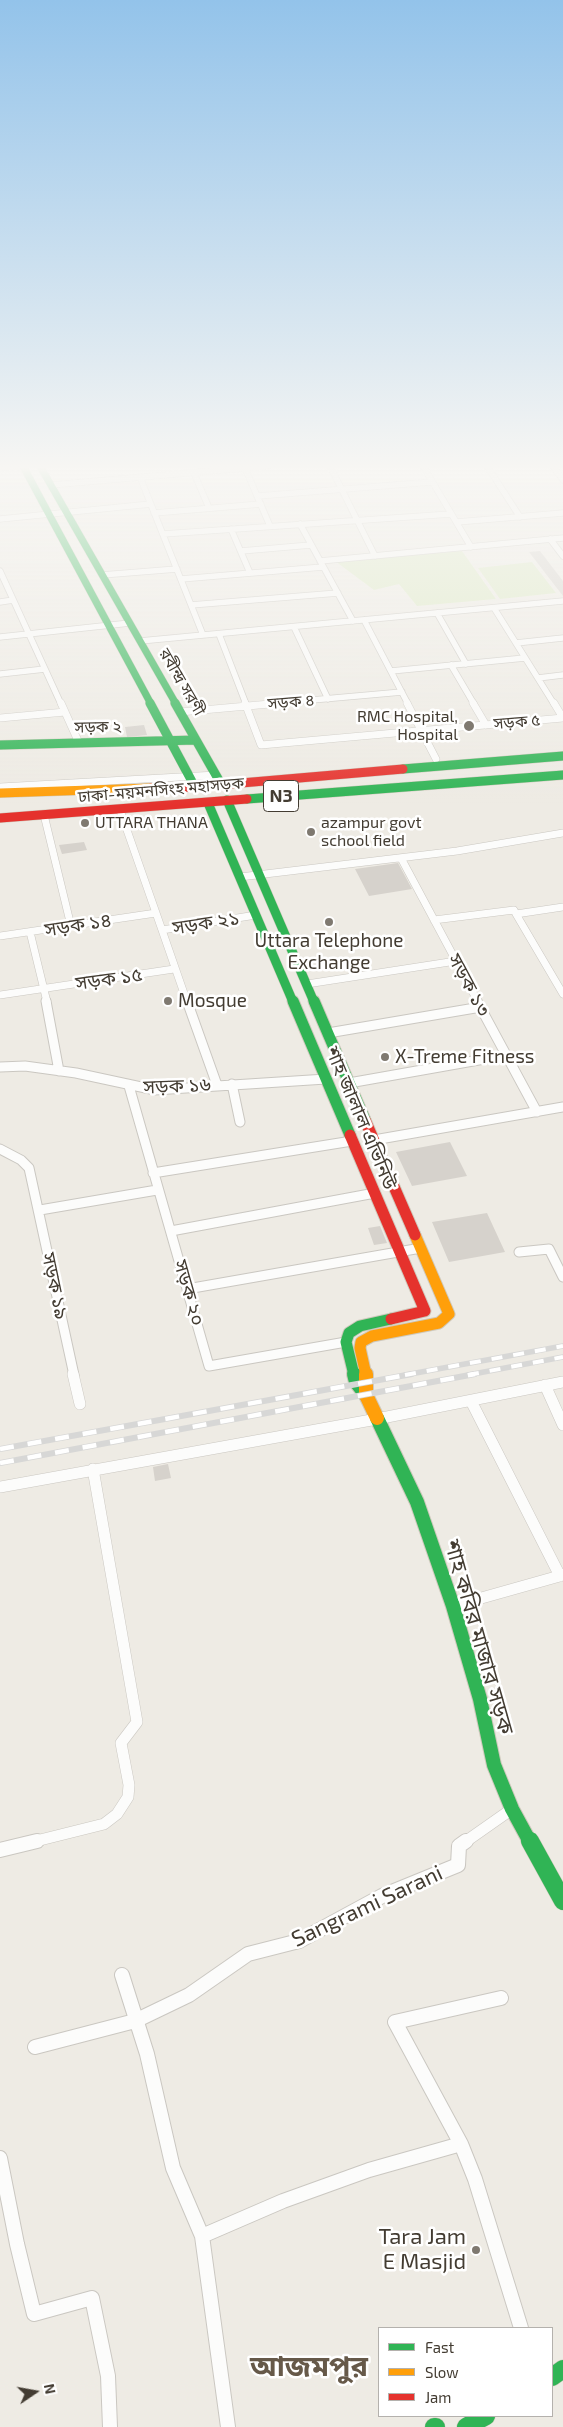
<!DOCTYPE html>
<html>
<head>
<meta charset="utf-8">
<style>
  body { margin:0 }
  #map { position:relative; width:563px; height:2427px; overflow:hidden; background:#eeebe4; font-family:"Exo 2",sans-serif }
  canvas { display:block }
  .legend { position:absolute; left:378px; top:2327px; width:175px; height:90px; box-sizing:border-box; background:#fff; border:1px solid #b4b1ad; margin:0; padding:6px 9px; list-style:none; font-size:15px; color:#433c32 }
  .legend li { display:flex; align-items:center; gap:10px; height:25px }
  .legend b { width:25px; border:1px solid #b4b1ad }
  .north { position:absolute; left:10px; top:2367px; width:50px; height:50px; -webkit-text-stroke:4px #fff; paint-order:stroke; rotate:78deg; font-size:14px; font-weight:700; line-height:20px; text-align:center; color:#433c32 }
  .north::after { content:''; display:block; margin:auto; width:18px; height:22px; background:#433c32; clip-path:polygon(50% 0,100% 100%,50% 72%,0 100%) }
</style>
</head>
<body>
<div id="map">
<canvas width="563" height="2427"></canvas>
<ul class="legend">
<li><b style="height:6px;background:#30b455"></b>Fast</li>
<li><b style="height:6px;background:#ff9f0a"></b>Slow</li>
<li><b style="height:6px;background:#e5322d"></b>Jam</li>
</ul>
<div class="north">N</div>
</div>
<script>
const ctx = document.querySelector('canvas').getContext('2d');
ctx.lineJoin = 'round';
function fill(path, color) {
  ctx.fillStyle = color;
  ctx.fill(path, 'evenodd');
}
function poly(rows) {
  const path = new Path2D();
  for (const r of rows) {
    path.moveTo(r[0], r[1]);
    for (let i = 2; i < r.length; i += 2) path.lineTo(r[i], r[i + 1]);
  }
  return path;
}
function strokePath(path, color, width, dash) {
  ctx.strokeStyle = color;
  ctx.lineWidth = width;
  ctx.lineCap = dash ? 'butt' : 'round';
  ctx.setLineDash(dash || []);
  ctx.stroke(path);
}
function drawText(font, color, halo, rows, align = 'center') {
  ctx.font = font + ' "Exo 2","Noto Sans Bengali",sans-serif';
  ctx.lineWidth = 5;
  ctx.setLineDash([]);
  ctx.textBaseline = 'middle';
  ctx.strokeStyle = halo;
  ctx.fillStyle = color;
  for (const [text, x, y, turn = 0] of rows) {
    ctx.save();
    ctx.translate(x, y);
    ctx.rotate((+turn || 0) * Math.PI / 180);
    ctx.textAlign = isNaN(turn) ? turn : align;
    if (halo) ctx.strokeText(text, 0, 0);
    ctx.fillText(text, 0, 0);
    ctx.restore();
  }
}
const green = poly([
  [462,551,496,599,417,606,399,584,374,590,335,561],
  [532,562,556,593,500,599,478,568]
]);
const building = poly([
  [540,551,563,581,563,596,529,552],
  [144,725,147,735,127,737,125,727],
  [84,842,87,850,62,854,59,845],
  [398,863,412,889,369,896,355,869],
  [450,1142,467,1176,412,1186,396,1152],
  [487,1213,505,1252,449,1262,432,1222],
  [380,1226,387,1243,374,1245,368,1228],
  [168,1464,171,1478,155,1481,153,1467]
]);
const streetFar4 = poly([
  [330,466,375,556],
  [423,466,471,547],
  [487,466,520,517],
  [553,466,563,480],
  [0,468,24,466],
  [245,468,270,526],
  [194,473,209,508],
  [140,477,203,635],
  [51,485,268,466],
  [258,496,432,482],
  [154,513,261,504],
  [0,519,151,504],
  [457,522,563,513],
  [300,524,353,621],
  [231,529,250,573],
  [163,534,451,514],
  [550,539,563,556],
  [241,551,311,545],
  [320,561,563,538],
  [0,571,61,704],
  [102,575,177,569],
  [181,579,323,567],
  [0,602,13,600],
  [191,605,338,593],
  [494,608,554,704],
  [437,613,466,664],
  [364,620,408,704],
  [294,627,328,699],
  [219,634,246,704],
  [0,637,130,623],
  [140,641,563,601],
  [516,643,563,638],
  [451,665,474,704],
  [391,671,525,658],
  [0,674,45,669],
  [538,678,563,675],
  [267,704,402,692]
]);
const streetFar3 = poly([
  [61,703,79,743],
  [245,703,261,745,563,718],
  [407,703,436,759],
  [473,703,486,725],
  [554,703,563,718],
  [180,712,281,703],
  [0,718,65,712],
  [0,787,216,775],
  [121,813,162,930],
  [45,819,71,926],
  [401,858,478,1002],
  [240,877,457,851,563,833],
  [516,914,563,994],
  [434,920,514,910,516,914,563,907],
  [162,930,187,1002],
  [162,930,256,915],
  [30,932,47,1002],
  [0,936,156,913],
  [307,984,456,961],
  [0,995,174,969]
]);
const streetFar2 = poly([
  [46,1001,59,1071],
  [187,1001,217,1085],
  [477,1001,537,1112],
  [328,1033,481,1007],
  [0,1067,25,1066,76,1073,155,1090,326,1079],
  [349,1083,507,1055],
  [232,1084,240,1122],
  [129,1086,209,1366,346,1342],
  [374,1140,563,1107],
  [0,1149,21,1160,29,1168,74,1375],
  [153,1173,352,1141],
  [40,1210,157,1190],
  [171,1231,375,1193],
  [519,1252,549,1249,563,1277],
  [187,1289,421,1248]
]);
const streetFar1 = poly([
  [73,1374,80,1404],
  [545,1385,563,1425],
  [471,1401,560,1576],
  [0,1487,377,1419,563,1382],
  [453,1606,563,1575],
  [32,1842,104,1824,117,1814,128,1797,129,1785,121,1743,137,1722,93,1469],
  [465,1842,512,1809]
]);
const street = poly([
  [0,1850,37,1841],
  [122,1975,147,2054,173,2168,202,2236],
  [35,2047,135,2021,189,1995,248,1954,299,1941,382,1896,458,1865,459,1846,466,1841],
  [461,2144,395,2022,501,1998],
  [0,2158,17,2244,34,2314,92,2298,108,2376,110,2427],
  [228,2427,202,2236,283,2201,369,2170,461,2144,475,2179,521,2328]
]);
const fastFar4 = poly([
  [23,466,151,704],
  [40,466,176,704]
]);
const fastFar3 = poly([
  [150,703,195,787],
  [175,703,221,784],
  [0,745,196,740],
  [403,769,563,756],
  [247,799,563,775],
  [227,800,314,1002],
  [208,803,293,1002]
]);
const fastFar2 = poly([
  [293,1001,350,1135],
  [314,1001,365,1120],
  [354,1375,346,1342,349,1333,360,1326,391,1319]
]);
const fastFar1 = poly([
  [354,1374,356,1382,366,1395],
  [377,1418,417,1502,453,1606,480,1699,494,1765,512,1809,530,1842]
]);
const fast = poly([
  [530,1841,563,1901],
  [552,2377,563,2369],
  [434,2427,436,2427],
  [466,2427,486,2416]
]);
const slowFar2 = poly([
  [0,793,151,788]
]);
const slowFar1 = poly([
  [366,1375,360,1348,361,1342,372,1336,439,1323,449,1314,415,1235]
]);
const slow = poly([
  [366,1374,366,1395,377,1418]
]);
const jamFar1 = poly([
  [151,788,195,787,403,769],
  [0,818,247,799]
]);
const jam = poly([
  [365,1120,415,1235],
  [350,1135,425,1311,391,1319]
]);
const railFar1 = poly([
  [405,1375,563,1346],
  [468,1375,563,1357]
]);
const rail = poly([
  [0,1449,412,1374],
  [0,1463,475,1374]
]);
const markers = [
  [469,726,6,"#7f7970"],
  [85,823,5,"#7f7970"],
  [311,832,5,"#7f7970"],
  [329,922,5,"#7f7970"],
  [168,1001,5,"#7f7970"],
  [385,1057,5,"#7f7970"],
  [476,2250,5,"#7f7970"]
];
const farStreetnames = [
  ["রবীন্দ্র সরণী",182,682,60],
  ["সড়ক ৪",291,702,-5],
  ["সড়ক ৫",517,722,-5],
  ["সড়ক ২",98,727,-1],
  ["ঢাকা-ময়মনসিংহ মহাসড়ক",161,790,-5]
];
const farPoinames = [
  ["RMC Hospital,",458,717,"right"],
  ["Hospital",458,735,"right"],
  ["UTTARA THANA",95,823],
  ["azampur govt",321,823],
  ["school field",321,841]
];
const shields = [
  [281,796,35]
];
const shieldNames = [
  ["N3",281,796]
];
const streetNames = [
  ["সড়ক ২১",206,923,-9],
  ["সড়ক ১৪",78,925,-9],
  ["সড়ক ১৫",109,979,-8],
  ["সড়ক ১৩",469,985,62],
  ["সড়ক ১৬",177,1086,-2],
  ["শাহ জালাল এভিনিউ",361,1118,67],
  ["সড়ক ১৯",55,1286,78],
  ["সড়ক ২০",189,1293,74]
];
const poiNames = [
  ["Uttara Telephone",329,941,"center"],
  ["Exchange",329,963,"center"],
  ["Mosque",178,1001],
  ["X-Treme Fitness",395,1057]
];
const nearStreetnames = [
  ["শাহ কবির মাজার সড়ক",479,1637,74],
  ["Sangrami Sarani",367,1906,-25]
];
const nearPoinames = [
  ["Tara Jam",466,2237],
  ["E Masjid",466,2262]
];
const nearDistrictnames = [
  ["আজমপুর",309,2366]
];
fill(green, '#dce9c3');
fill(building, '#d6d2cc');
strokePath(streetFar4, '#cac7c1', 7);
strokePath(streetFar3, '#cac7c1', 8);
strokePath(streetFar2, '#cac7c1', 11);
strokePath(streetFar1, '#cac7c1', 12);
strokePath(street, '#cac7c1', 16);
strokePath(fastFar4, '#cfc9bc', 8);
strokePath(fastFar3, '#cfc9bc', 10);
strokePath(fastFar2, '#cfc9bc', 13);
strokePath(fastFar1, '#cfc9bc', 16);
strokePath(fast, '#cfc9bc', 19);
strokePath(slowFar2, '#cfc9bc', 10);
strokePath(slowFar1, '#cfc9bc', 13);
strokePath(slow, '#cfc9bc', 16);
strokePath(jamFar1, '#cfc9bc', 10);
strokePath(jam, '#cfc9bc', 13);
strokePath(streetFar4, '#fcfcfb', 5.5);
strokePath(streetFar3, '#fcfcfb', 7);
strokePath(streetFar2, '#fcfcfb', 9);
strokePath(streetFar1, '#fcfcfb', 11);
strokePath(street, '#fcfcfb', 14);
strokePath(fastFar4, '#30b455', 7);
strokePath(fastFar3, '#30b455', 9);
strokePath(fastFar2, '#30b455', 11);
strokePath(fastFar1, '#30b455', 14);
strokePath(fast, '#30b455', 18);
strokePath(slowFar2, '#ff9f0a', 9);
strokePath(slowFar1, '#ff9f0a', 11);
strokePath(slow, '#ff9f0a', 14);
strokePath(jamFar1, '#e5322d', 9);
strokePath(jam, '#e5322d', 11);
strokePath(railFar1, '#d7d7d6', 5.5);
strokePath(rail, '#d7d7d6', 6);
strokePath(railFar1, '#fff', 4, [11]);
strokePath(rail, '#fff', 4.5, [14]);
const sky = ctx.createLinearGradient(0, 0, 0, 806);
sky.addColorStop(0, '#93c3ea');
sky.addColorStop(0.58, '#f7f6f3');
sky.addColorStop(1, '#f7f6f300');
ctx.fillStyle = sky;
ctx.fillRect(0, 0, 563, 806);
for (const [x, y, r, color] of markers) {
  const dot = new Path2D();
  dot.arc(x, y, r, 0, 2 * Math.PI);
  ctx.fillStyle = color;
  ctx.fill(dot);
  strokePath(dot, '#fff', 2);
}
drawText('16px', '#433c32', '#fff', farStreetnames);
drawText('16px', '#433c32', '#fff', farPoinames, 'left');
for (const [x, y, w] of shields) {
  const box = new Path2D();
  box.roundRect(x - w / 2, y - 15.5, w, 31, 4);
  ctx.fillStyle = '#fff';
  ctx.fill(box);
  strokePath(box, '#433c32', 1);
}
drawText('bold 18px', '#433c32', null, shieldNames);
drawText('19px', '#433c32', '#fff', streetNames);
drawText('19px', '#433c32', '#fff', poiNames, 'left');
drawText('22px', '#433c32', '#fff', nearStreetnames);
drawText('22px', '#433c32', '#fff', nearPoinames, 'right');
drawText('bold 29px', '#665949', '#fff', nearDistrictnames);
</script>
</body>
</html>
